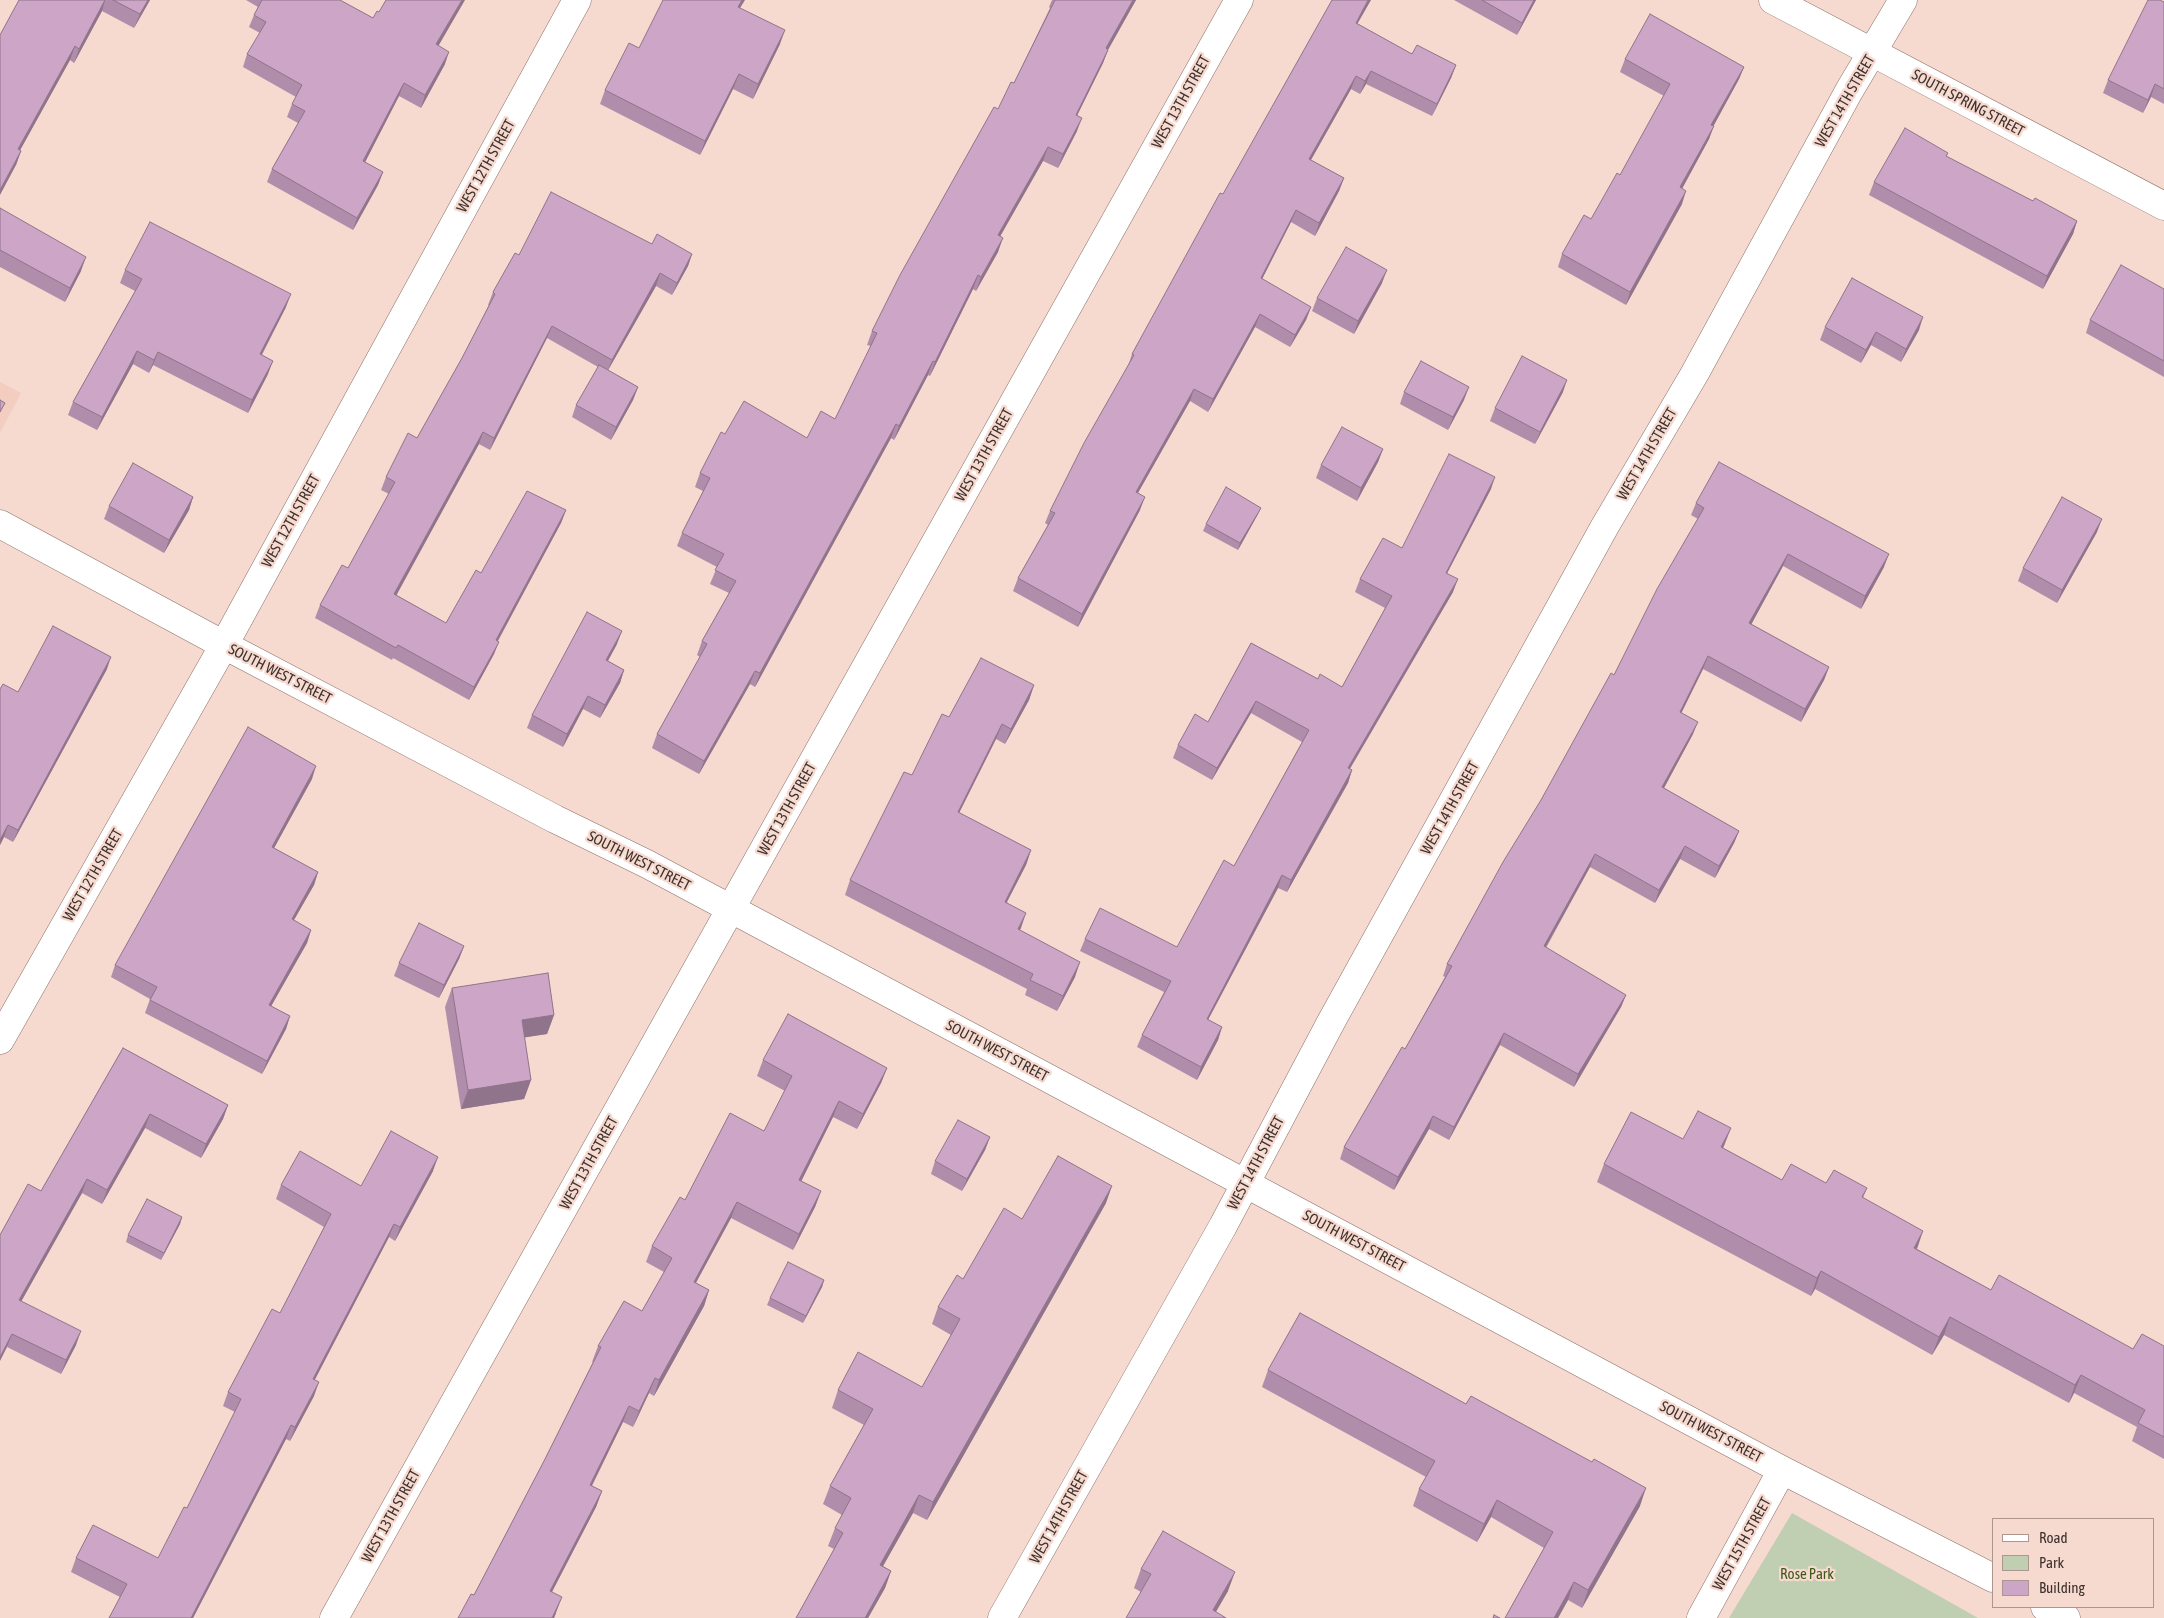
<!DOCTYPE html>
<html>
<head>
<meta charset="utf-8">
<style>
  body { margin:0 }
  #map { position:relative; width:2164px; height:1618px; overflow:hidden; background:#f6d9cf; font-family:"Asap Condensed",sans-serif }
  canvas { display:block }
  .legend { position:absolute; left:1992px; top:1518px; width:162px; height:90px; box-sizing:border-box; background:#f6d9cf; border:1px solid #ac968e; margin:0; padding:6px 9px; list-style:none; font-size:15px; color:#3d312d }
  .legend li { display:flex; align-items:center; gap:10px; height:25px }
  .legend b { width:25px; border:1px solid #ac968e }
</style>
</head>
<body>
<div id="map">
<canvas width="2164" height="1618"></canvas>
<ul class="legend">
<li><b style="height:6px;background:#fff"></b>Road</li>
<li><b style="height:14px;background:#c0ceb2"></b>Park</li>
<li><b style="height:14px;background:#cda5c7"></b>Building</li>
</ul>
</div>
<script>
const ctx = document.querySelector('canvas').getContext('2d');
ctx.lineJoin = 'round';
function fill(path, color) {
  ctx.fillStyle = color;
  ctx.fill(path, 'evenodd');
}
function poly(rows) {
  const path = new Path2D();
  for (const r of rows) {
    path.moveTo(r[0], r[1]);
    for (let i = 2; i < r.length; i += 2) path.lineTo(r[i], r[i + 1]);
  }
  return path;
}
function strokePath(path, color, width, dash) {
  ctx.strokeStyle = color;
  ctx.lineWidth = width;
  ctx.lineCap = dash ? 'butt' : 'round';
  ctx.setLineDash(dash || []);
  ctx.stroke(path);
}
function drawText(font, color, halo, rows, align = 'center') {
  ctx.font = font + ' "Asap Condensed",sans-serif';
  ctx.lineWidth = 4.5;
  ctx.setLineDash([]);
  ctx.textBaseline = 'middle';
  ctx.strokeStyle = halo;
  ctx.fillStyle = color;
  for (const [text, x, y, turn = 0] of rows) {
    ctx.save();
    ctx.translate(x, y);
    ctx.rotate((+turn || 0) * Math.PI / 180);
    ctx.textAlign = isNaN(turn) ? turn : align;
    if (halo) ctx.strokeText(text, 0, 0);
    ctx.fillText(text, 0, 0);
    ctx.restore();
  }
}
const built = poly([
  [0,382,21,393,0,433]
]);
const green = poly([
  [1792,1513,1978,1618,1729,1618]
]);
const minor = poly([
  [1773,0,2164,206],
  [0,524,224,645,555,819,647,864,1782,1470,1993,1578],
  [0,1040,224,645,577,0],
  [2045,1607,2066,1618],
  [334,1618,1239,0],
  [1002,1618,1223,1226,1331,1022,1605,526,1695,373,1849,91,1903,0],
  [1701,1618,1782,1470]
]);
const wall = poly([
  [19,0,150,0,134,28,102,11,74,63,70,60,20,150,21,151,16,165],
  [246,0,340,0,373,18,379,12,438,45,445,64,421,108,399,96,365,162,383,172,378,185,353,230,267,182,272,169,298,123,287,117,292,104,296,97,243,67,247,54,260,33,249,27,254,15,258,7],
  [1052,0,1136,0,1108,50,1103,63,1077,115,1077,131,1058,168,1043,161,1000,236,998,252,976,291,973,289,930,376,928,375,894,440,891,438,755,687,750,684,699,774,652,748,657,734,700,657,697,655,702,641,729,593,710,584,717,567,677,546,682,533,703,491,695,487,700,473,725,434,807,438,835,419,871,346,867,345,872,331,998,109,1014,83,1050,8,1049,7],
  [1454,0,1536,0,1517,35],
  [2164,2,2164,104,2151,97,2143,113,2103,93,2108,80],
  [740,8,780,44,753,99,733,89,700,155,600,104,605,90,639,48],
  [1358,24,1412,54,1456,65,1451,78,1432,116,1366,84,1360,94,1351,89,1311,160,1344,178,1339,191,1315,236,1291,222,1262,279,1311,307,1306,320,1290,347,1255,327,1208,412,1190,401,1138,493,1140,510,1078,627,1013,591,1018,578,1048,525,1045,523,1050,511,1128,366,1132,354,1223,194],
  [1625,59,1744,67,1739,79,1713,126,1709,139,1682,188,1682,204,1626,305,1558,267,1562,254,1591,219,1620,175,1664,96,1620,72],
  [1948,153,1946,157,2033,201,2077,221,2073,234,2043,289,1869,195,1874,182],
  [0,208,81,271,65,302,0,267],
  [652,244,692,254,688,266,672,295,656,286,608,370,638,387,633,400,611,440,572,417,576,405,598,367,547,338,490,450,479,444,396,595,446,623,481,573,566,510,561,523,498,641,494,654,469,700,393,658,392,660,315,618,320,605,348,568,389,494,381,490,386,477,417,438,462,358,489,305,488,305,493,292,519,255],
  [125,270,286,307,262,355,268,374,248,413,153,365,149,373,133,364,97,430,68,415,73,402,135,291,120,283],
  [1382,283,1354,334,1312,311,1317,298],
  [2164,289,2164,377,2086,333,2090,320],
  [1825,327,1919,330,1901,362,1871,345,1861,363,1820,340],
  [1404,392,1464,400,1448,430,1400,404],
  [1563,392,1535,444,1490,421,1495,408],
  [1383,449,1378,462,1357,501,1316,478,1321,465],
  [1491,489,1447,573,1453,592,1350,769,1352,770,1348,783,1287,892,1278,888,1208,1020,1222,1027,1218,1040,1197,1080,1137,1047,1142,1035,1164,992,1080,951,1085,939,1177,947,1234,866,1302,742,1251,713,1212,780,1173,758,1178,745,1208,722,1251,643,1318,679,1342,687,1385,608,1355,592,1360,579,1402,548],
  [193,497,189,510,164,553,104,519,109,506],
  [1696,503,1884,567,1861,609,1783,566,1751,624,1829,667,1824,680,1801,722,1703,669,1681,713,1693,734,1664,788,1739,831,1734,843,1715,878,1680,859,1655,903,1590,867,1546,948,1626,995,1621,1007,1574,1087,1500,1045,1449,1140,1429,1129,1394,1190,1340,1159,1344,1147,1405,1049,1445,977,1443,976,1447,964,1541,800,1614,675,1698,519,1691,515],
  [1258,514,1238,550,1203,531,1206,524],
  [2097,532,2057,603,2018,581,2023,568],
  [617,644,608,661,624,670,620,683,600,718,583,709,563,747,527,728,532,715],
  [107,669,13,842,4,837,0,845,0,689,18,692],
  [1034,685,1029,700,1005,744,996,739,959,813,1031,850,1026,865,1007,902,1021,928,1019,930,1075,977,1057,1011,1025,995,1027,989,845,895,850,880,912,775,949,717],
  [312,779,274,848,318,872,314,885,294,920,311,930,307,943,271,1006,290,1016,286,1029,262,1074,145,1013,150,999,111,977,115,965],
  [464,946,459,959,439,998,394,976,399,963],
  [452,988,554,1015,547,1034,524,1037,531,1080,524,1099,461,1109,445,1007],
  [123,1048,228,1105,223,1119,201,1158,145,1128,102,1204,82,1193,21,1302,76,1345,61,1374,7,1347,41,1191],
  [763,1060,887,1068,881,1083,857,1129,833,1117,801,1181,821,1191,815,1207,793,1250,731,1218,696,1283,709,1290,704,1306,654,1396,649,1393,633,1427,623,1422,592,1486,602,1491,596,1507,552,1592,556,1613,554,1618,458,1618,474,1595,544,1461,593,1362,592,1362,598,1346,642,1311,664,1272,646,1262,652,1246,685,1200,764,1131,785,1091,757,1076],
  [990,1137,985,1150,962,1191,931,1174,935,1161],
  [1683,1139,1723,1148,1782,1180,1826,1183,1867,1188,1863,1198,1917,1249,1991,1290,2133,1349,2164,1346,2164,1459,2132,1441,2137,1427,2074,1393,2069,1403,1944,1335,1932,1355,1815,1289,1811,1296,1597,1182,1604,1164],
  [433,1171,395,1241,389,1237,314,1380,314,1396,290,1441,286,1439,193,1618,109,1618,120,1597,71,1572,76,1558,158,1558,187,1508,235,1412,223,1406,228,1392,280,1313,324,1227,276,1199,281,1185,361,1186],
  [1106,1203,927,1520,913,1513,883,1566,891,1571,885,1588,868,1618,796,1618,834,1549,828,1546,835,1528,842,1515,823,1504,830,1486,864,1425,832,1408,838,1390,922,1387,951,1335,932,1324,938,1307,963,1279,1022,1219],
  [182,1217,180,1224,161,1260,126,1242,128,1235],
  [824,1280,822,1287,803,1323,767,1305,770,1298],
  [1268,1370,1640,1506,1582,1608,1568,1600,1558,1618,1505,1618,1544,1548,1491,1517,1477,1542,1413,1506,1419,1489,1426,1477,1262,1387],
  [1141,1569,1228,1591,1216,1612,1141,1592,1134,1588]
]);
const shadedWall = poly([
  [105,0,102,11,74,63,79,49],
  [148,0,150,0,134,28,140,14],
  [462,0,465,0,432,57,436,44],
  [742,0,745,0,732,21,738,7],
  [1133,0,1136,0,1101,62,1106,48],
  [1368,0,1371,0,1351,35,1356,23],
  [1534,0,1536,0,1517,35,1522,23],
  [785,30,780,44,753,99,758,84],
  [75,46,70,60,13,163,18,149],
  [1108,50,1103,63,1071,128,1076,115],
  [449,52,445,64,421,108,425,95],
  [1456,65,1451,78,1432,116,1437,104],
  [1744,67,1739,79,1707,138,1711,125],
  [1371,71,1366,84,1360,94,1365,81],
  [739,74,733,89,700,155,705,141],
  [1356,76,1351,89,1304,172,1309,159],
  [404,83,399,96,359,174,363,161],
  [2155,84,2151,97,2143,113,2148,100],
  [1082,118,1077,131,1058,168,1063,154],
  [1714,126,1709,139,1676,200,1680,187],
  [1048,147,1043,161,993,249,998,235],
  [21,151,16,165,0,195,0,190],
  [383,172,378,185,353,230,357,218],
  [1344,178,1339,191,1315,236,1319,223],
  [1686,191,1682,204,1626,305,1630,292],
  [1296,210,1291,222,1256,291,1261,278],
  [2077,221,2073,234,2043,289,2047,276],
  [1003,238,998,252,976,291,981,277],
  [692,254,688,266,672,295,677,283],
  [86,257,81,271,65,302,70,288],
  [1387,270,1382,283,1354,334,1358,321],
  [660,273,656,286,607,372,612,360],
  [978,275,973,289,930,376,935,362],
  [291,294,286,307,255,367,260,354],
  [1311,307,1306,320,1290,347,1295,335],
  [1260,314,1255,327,1208,412,1213,399],
  [1923,317,1919,330,1901,362,1906,349],
  [552,326,547,338,490,450,494,438],
  [1876,332,1871,345,1861,363,1866,350],
  [137,351,133,364,97,430,102,417],
  [158,352,153,365,149,373,154,360],
  [273,361,268,374,248,413,252,400],
  [933,361,928,375,894,440,899,426],
  [1567,380,1563,392,1535,444,1540,432],
  [638,387,633,400,611,440,616,427],
  [1469,387,1464,400,1448,430,1453,417],
  [1194,389,1190,401,1131,505,1136,492],
  [896,424,891,438,755,687,760,673],
  [483,432,479,444,390,607,394,594],
  [1383,449,1378,462,1357,501,1361,488],
  [1495,477,1491,489,1441,585,1446,573],
  [193,497,189,510,164,553,169,540],
  [1145,497,1140,510,1078,627,1082,614],
  [1261,508,1258,514,1238,550,1240,543],
  [566,510,561,523,491,653,496,640],
  [2102,519,2097,532,2057,603,2062,590],
  [1788,554,1783,566,1745,636,1749,623],
  [1889,554,1884,567,1861,609,1865,596],
  [1458,579,1453,592,1343,780,1348,768],
  [622,631,617,644,601,673,606,660],
  [499,642,494,654,469,700,474,687],
  [1708,656,1703,669,1676,724,1680,712],
  [111,657,107,669,13,842,18,830],
  [1829,667,1824,680,1801,722,1805,709],
  [624,670,620,683,600,718,605,705],
  [755,671,750,684,699,774,704,761],
  [1034,685,1029,700,1005,744,1011,729],
  [588,696,583,709,563,747,567,734],
  [1256,701,1251,713,1212,780,1217,768],
  [1698,722,1693,734,1658,799,1662,787],
  [1002,724,996,739,952,827,958,812],
  [316,766,312,779,268,859,272,847],
  [1352,770,1348,783,1287,892,1291,880],
  [8,825,4,837,0,845,0,840],
  [1739,831,1734,843,1715,878,1719,866],
  [1685,846,1680,859,1655,903,1659,890],
  [1031,850,1026,865,999,917,1005,902],
  [1595,854,1590,867,1539,959,1544,946],
  [318,872,314,885,287,932,292,919],
  [1282,875,1278,888,1202,1031,1207,1019],
  [1026,913,1021,928,1012,944,1018,929],
  [311,930,307,943,265,1017,269,1005],
  [464,946,459,959,439,998,444,985],
  [1080,962,1075,977,1057,1011,1063,996],
  [1626,995,1621,1007,1574,1087,1578,1074],
  [554,1015,547,1034,515,1039,522,1020],
  [290,1016,286,1029,262,1074,267,1061],
  [1222,1027,1218,1040,1197,1080,1201,1067],
  [1504,1033,1500,1045,1449,1140,1454,1127],
  [887,1068,881,1083,857,1129,863,1114],
  [531,1080,524,1099,461,1109,468,1090],
  [839,1101,833,1117,794,1196,799,1180],
  [228,1105,223,1119,201,1158,206,1144],
  [150,1114,145,1128,102,1204,107,1190],
  [1433,1116,1429,1129,1394,1190,1398,1177],
  [1731,1128,1724,1146,1715,1165,1721,1147],
  [990,1137,985,1150,962,1191,967,1179],
  [438,1157,433,1171,395,1241,400,1227],
  [87,1179,82,1193,14,1314,19,1300],
  [1112,1186,1106,1203,927,1520,933,1502],
  [821,1191,815,1207,793,1250,799,1234],
  [737,1202,731,1218,688,1297,694,1282],
  [182,1217,180,1224,161,1260,164,1253],
  [394,1224,389,1237,308,1393,313,1379],
  [1923,1231,1917,1249,1914,1248],
  [1821,1271,1815,1289,1811,1296,1817,1278],
  [824,1280,822,1287,803,1323,806,1316],
  [709,1290,704,1306,654,1396,659,1380],
  [1950,1317,1944,1335,1932,1355,1939,1337],
  [81,1331,76,1345,61,1374,66,1360],
  [12,1334,7,1347,0,1361,0,1357],
  [2081,1375,2074,1393,2069,1403,2075,1385],
  [655,1378,649,1393,633,1427,639,1411],
  [319,1382,314,1396,290,1441,295,1427],
  [629,1406,623,1422,584,1501,590,1485],
  [291,1425,286,1439,193,1618,191,1618],
  [1646,1488,1640,1506,1582,1608,1588,1590],
  [602,1491,596,1507,544,1607,550,1591],
  [919,1495,913,1513,874,1582,880,1565],
  [1497,1500,1491,1517,1477,1542,1484,1524],
  [891,1571,885,1588,868,1618,865,1618],
  [1235,1572,1228,1591,1212,1618,1213,1610],
  [1574,1582,1568,1600,1558,1618,1554,1618],
  [562,1597,554,1618,552,1618]
]);
const building = poly([
  [19,0,105,0,79,49,75,46,18,149,21,151,0,190,0,35,19,0],
  [113,0,148,0,140,14,113,0],
  [262,0,340,0,373,18,377,11,379,12,386,0,462,0,436,44,449,52,425,95,404,83,363,161,383,172,357,218,272,169,305,111,292,104,302,85,247,54,266,22,254,15,262,0],
  [663,0,742,0,738,7,785,30,758,84,739,74,705,141,605,90,629,43,639,48,663,0],
  [1055,0,1133,0,1106,48,1108,50,1076,115,1082,118,1063,154,1048,147,998,235,1003,238,981,277,978,275,935,362,933,361,899,426,896,424,760,673,755,671,704,761,657,734,707,644,702,641,736,581,715,570,724,554,682,533,710,478,700,473,721,432,725,434,744,401,807,438,821,411,835,419,877,333,872,331,900,275,994,107,998,109,1011,82,1014,83,1055,0],
  [1332,0,1368,0,1356,23,1412,54,1417,45,1456,65,1437,104,1371,71,1365,81,1356,76,1309,159,1344,178,1319,223,1296,210,1261,278,1311,307,1295,335,1260,314,1213,399,1194,389,1136,492,1145,497,1082,614,1018,578,1055,513,1050,511,1084,443,1134,355,1132,354,1220,193,1223,194,1332,0],
  [1482,0,1534,0,1522,23,1482,0],
  [2148,0,2160,0,2164,2,2164,89,2155,84,2148,100,2108,80,2148,0],
  [1650,14,1744,67,1711,125,1714,126,1680,187,1686,191,1630,292,1562,254,1584,215,1591,219,1617,173,1620,175,1670,84,1625,59,1650,14],
  [1905,128,1948,153,1946,156,2033,201,2035,198,2077,221,2047,276,1874,182,1905,128],
  [551,192,652,244,657,234,692,254,677,283,660,273,612,360,552,326,494,438,483,432,394,594,446,623,476,570,481,573,527,491,566,510,496,640,499,642,474,687,398,645,396,648,320,605,342,565,348,568,395,482,386,477,408,433,417,438,462,358,495,294,493,292,515,253,519,255,551,192],
  [0,208,86,257,70,288,0,250,0,208],
  [150,222,291,294,260,354,273,361,252,400,158,352,154,360,137,351,102,417,73,402,142,279,125,270,150,222],
  [1346,247,1387,270,1358,321,1317,298,1346,247],
  [2121,265,2164,289,2164,361,2090,320,2121,265],
  [1852,278,1923,317,1906,349,1876,332,1866,350,1825,327,1852,278],
  [1522,356,1567,380,1540,432,1495,408,1522,356],
  [1421,361,1469,387,1453,417,1404,392,1421,361],
  [599,365,638,387,616,427,576,405,599,365],
  [0,400,5,403,0,412,0,400],
  [1342,427,1383,449,1361,488,1321,465,1342,427],
  [1449,454,1495,477,1446,573,1458,579,1348,768,1352,770,1291,880,1282,875,1207,1019,1222,1027,1201,1067,1142,1035,1171,981,1085,939,1100,908,1177,947,1224,860,1234,866,1309,730,1256,701,1217,768,1178,745,1195,714,1208,722,1251,643,1318,679,1320,674,1342,687,1392,596,1360,579,1383,538,1402,548,1449,454],
  [1719,462,1889,554,1865,596,1788,554,1749,623,1829,667,1805,709,1708,656,1680,712,1698,722,1662,787,1739,831,1719,866,1685,846,1659,890,1595,854,1544,946,1626,995,1578,1074,1504,1033,1454,1127,1433,1116,1398,1177,1344,1147,1402,1047,1405,1049,1452,966,1447,964,1503,862,1541,800,1611,673,1614,675,1657,589,1704,508,1696,503,1719,462],
  [133,463,193,497,169,540,109,506,133,463],
  [1226,487,1261,508,1240,543,1206,524,1226,487],
  [2062,497,2102,519,2062,590,2023,568,2062,497],
  [587,612,622,631,606,660,624,670,605,705,588,696,567,734,532,715,587,612],
  [53,626,111,657,18,830,8,825,0,840,0,689,3,684,18,692,53,626],
  [981,658,1034,685,1011,729,1002,724,958,812,1031,850,1005,902,1026,913,1018,929,1080,962,1063,996,1030,980,1033,974,850,880,904,772,912,775,942,714,949,717,981,658],
  [248,727,316,766,272,847,318,872,292,919,311,930,269,1005,290,1016,267,1061,150,1000,157,987,115,965,248,727],
  [419,923,464,946,444,985,399,963,419,923],
  [548,973,554,1015,522,1020,531,1080,468,1090,452,988,548,973],
  [788,1014,887,1068,863,1114,839,1101,799,1180,821,1191,799,1234,737,1202,694,1282,709,1290,659,1380,655,1378,639,1411,629,1406,590,1485,602,1491,550,1591,562,1597,552,1618,458,1618,471,1594,474,1595,544,1461,601,1347,598,1346,624,1301,642,1311,672,1258,652,1246,680,1197,685,1200,730,1113,764,1131,792,1076,763,1060,788,1014],
  [123,1048,228,1105,206,1144,150,1114,107,1190,87,1179,19,1300,81,1331,66,1360,12,1334,0,1357,0,1235,28,1184,41,1191,123,1048],
  [1698,1111,1731,1128,1721,1147,1782,1180,1791,1164,1826,1183,1834,1170,1867,1188,1862,1197,1923,1231,1914,1248,1991,1290,1999,1275,2133,1349,2142,1334,2164,1346,2164,1437,2138,1423,2145,1410,2081,1375,2075,1385,1950,1317,1939,1337,1821,1271,1817,1278,1604,1164,1631,1112,1683,1139,1698,1111],
  [958,1120,990,1137,967,1179,935,1161,958,1120],
  [391,1131,438,1157,400,1227,394,1224,313,1379,319,1382,295,1427,291,1425,191,1618,109,1618,127,1584,76,1558,93,1525,158,1558,184,1507,187,1508,241,1399,228,1392,272,1309,280,1313,331,1214,281,1185,300,1151,361,1186,391,1131],
  [1058,1156,1112,1186,933,1502,919,1495,880,1565,891,1571,865,1618,796,1618,843,1533,835,1528,851,1498,830,1486,873,1409,838,1390,858,1352,922,1387,960,1319,938,1307,957,1275,963,1279,1004,1208,1022,1219,1058,1156],
  [147,1199,182,1217,164,1253,128,1235,147,1199],
  [788,1262,824,1280,806,1316,770,1298,788,1262],
  [1300,1313,1466,1404,1471,1396,1592,1462,1594,1459,1646,1488,1588,1590,1574,1582,1554,1618,1505,1618,1553,1532,1497,1500,1484,1524,1419,1489,1435,1461,1268,1370,1300,1313],
  [1163,1531,1235,1572,1213,1610,1226,1618,1126,1618,1151,1574,1141,1569,1163,1531],
  [1494,1615,1500,1618,1493,1618,1494,1615]
]);
const streetNames = [
  ["WEST 14TH STREET",1845,101,-60],
  ["WEST 13TH STREET",1181,102,-61],
  ["SOUTH SPRING STREET",1968,103,28],
  ["WEST 12TH STREET",486,166,-61],
  ["WEST 14TH STREET",1647,454,-60],
  ["WEST 13TH STREET",984,455,-61],
  ["WEST 12TH STREET",291,521,-61],
  ["SOUTH WEST STREET",280,674,27],
  ["WEST 14TH STREET",1450,808,-61],
  ["WEST 13TH STREET",787,809,-61],
  ["SOUTH WEST STREET",639,861,27],
  ["WEST 12TH STREET",93,875,-60],
  ["SOUTH WEST STREET",997,1051,28],
  ["WEST 13TH STREET",589,1163,-61],
  ["WEST 14TH STREET",1256,1163,-62],
  ["SOUTH WEST STREET",1354,1241,28],
  ["SOUTH WEST STREET",1711,1432,28],
  ["WEST 13TH STREET",391,1516,-61],
  ["WEST 14TH STREET",1059,1517,-61],
  ["WEST 15TH STREET",1742,1544,-61]
];
const parkNames = [
  ["Rose Park",1807,1574]
];
fill(built, '#f2cdc0');
fill(green, '#c0ceb2');
strokePath(minor, '#8c7269', 29);
strokePath(minor, '#fff', 28);
fill(wall, '#b08eab');
fill(shadedWall, '#90748b');
fill(building, '#cda5c7');
strokePath(building, '#90748b', 1);
drawText('15px', '#3d312d', '#f6d9cf', streetNames);
drawText('15px', '#3e591a', '#f6d9cf', parkNames);
</script>
</body>
</html>
